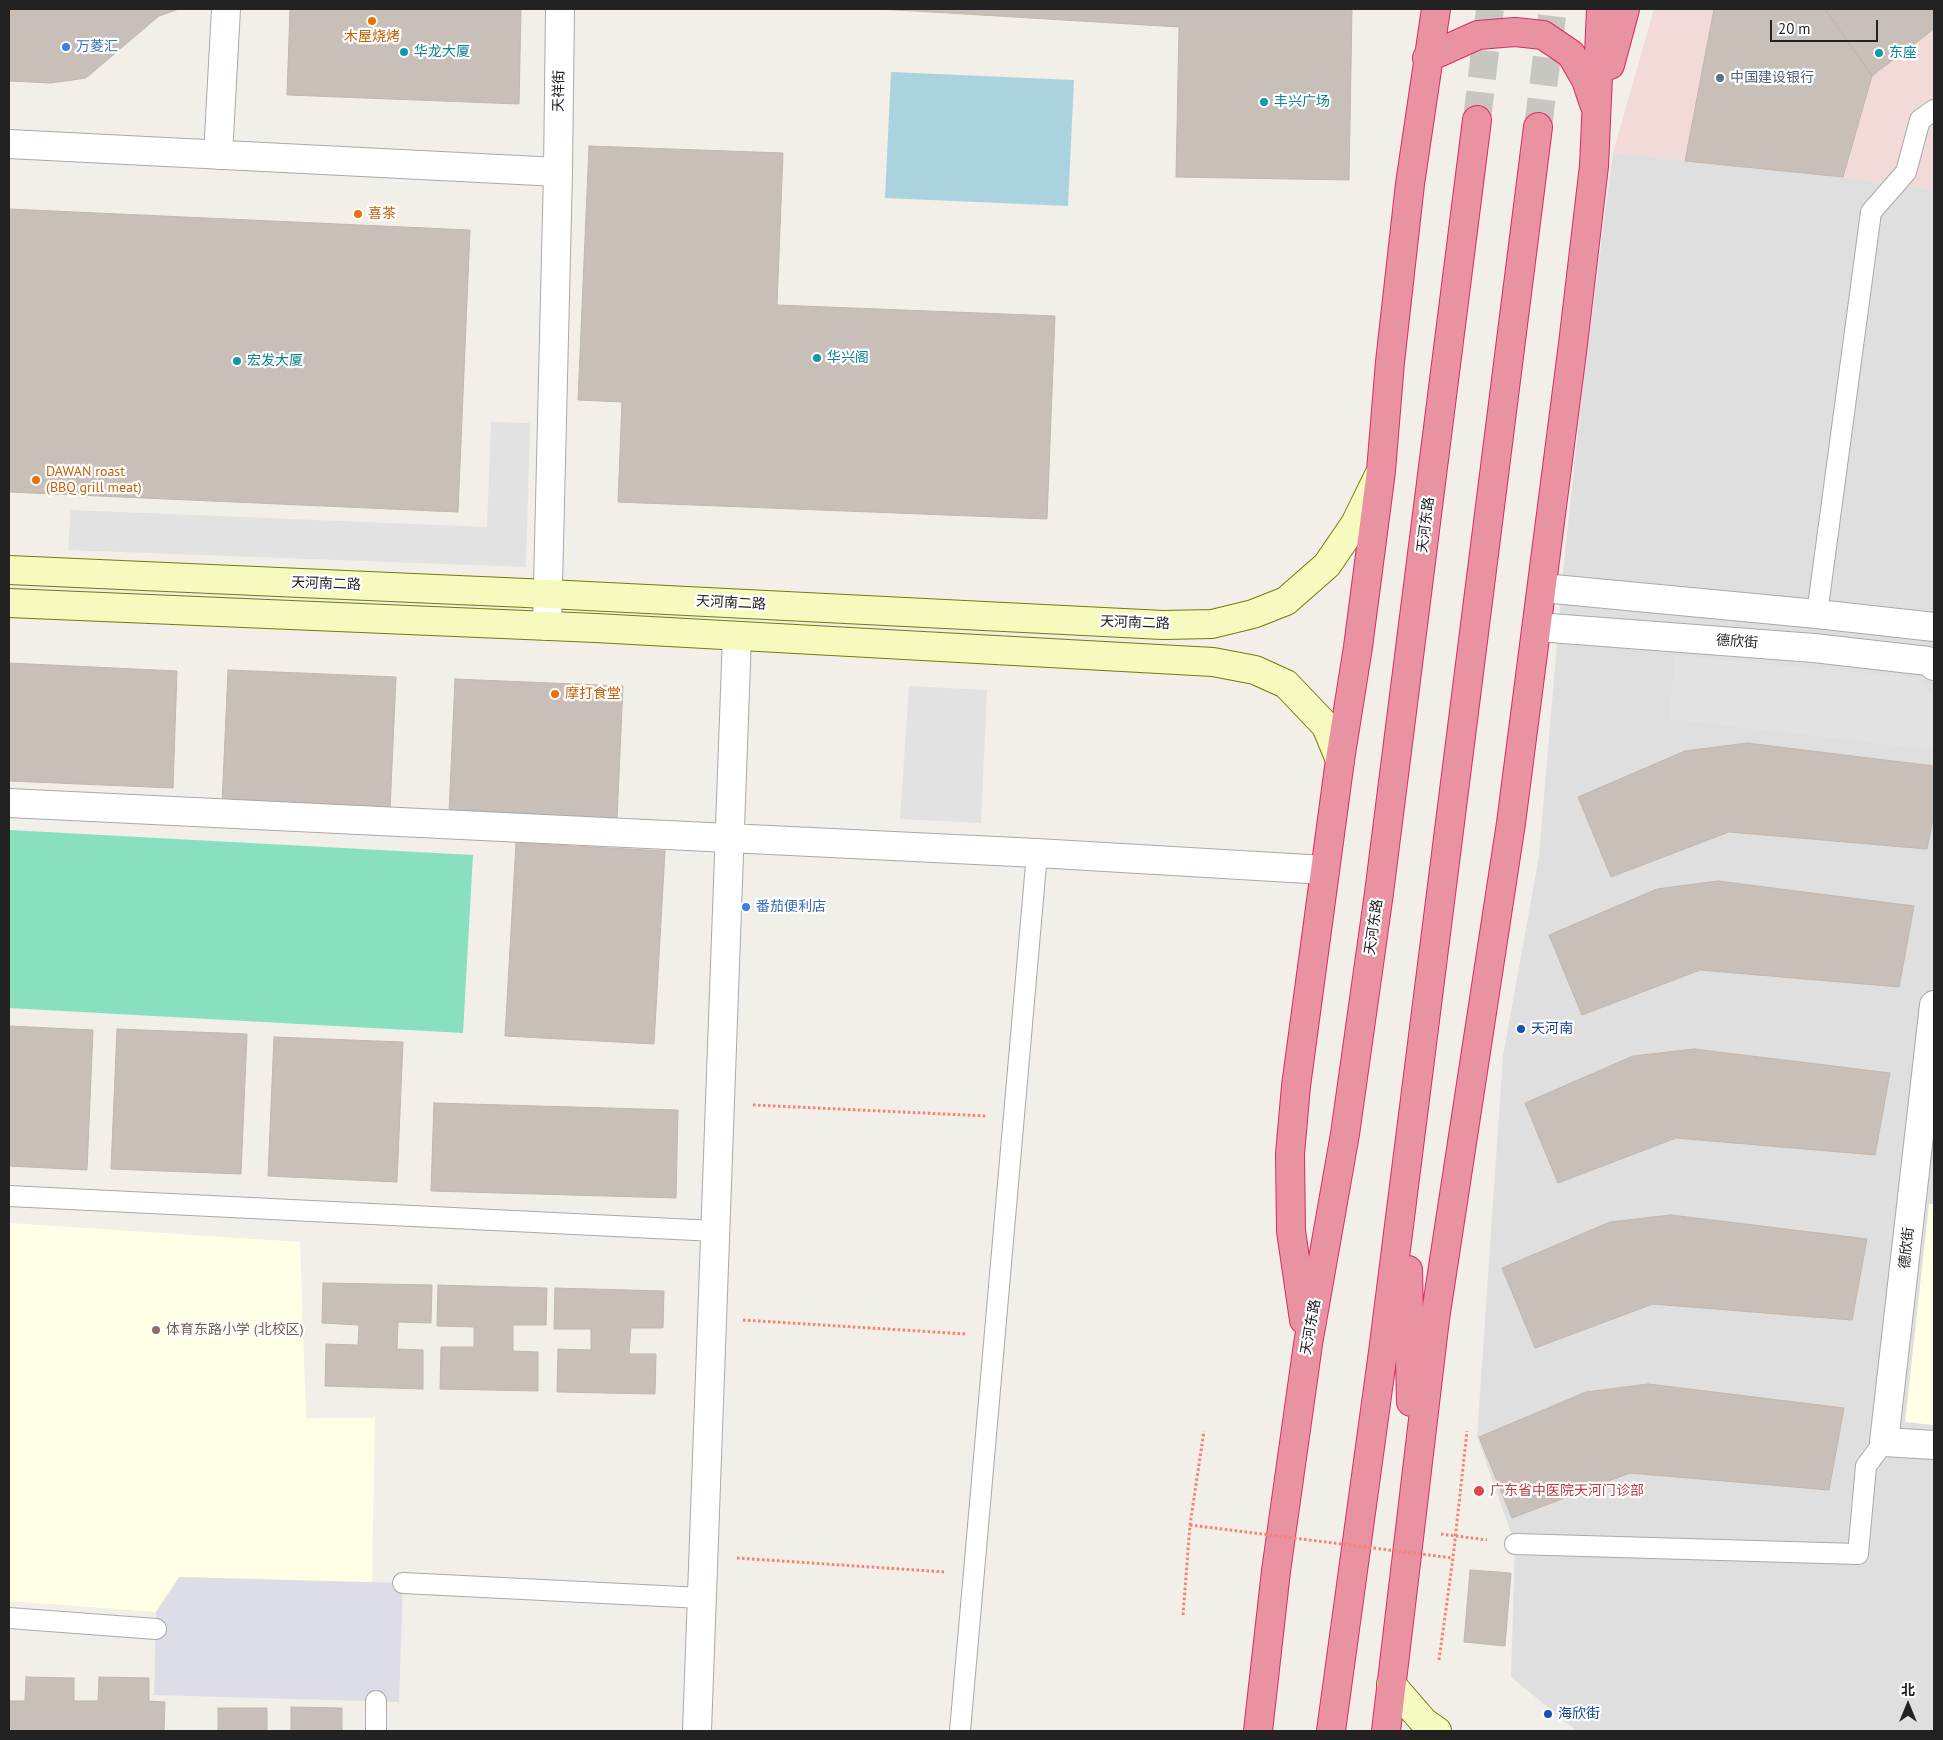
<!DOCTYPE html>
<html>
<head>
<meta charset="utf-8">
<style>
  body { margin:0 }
  #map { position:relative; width:1943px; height:1740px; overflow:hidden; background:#f2efe9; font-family:"PT Sans","Noto Sans SC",sans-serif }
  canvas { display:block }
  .frame { position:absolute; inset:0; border:10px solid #222; pointer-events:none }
  .north { position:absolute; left:1883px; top:1680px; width:50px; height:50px; -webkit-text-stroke:4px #fff; paint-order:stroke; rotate:0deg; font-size:14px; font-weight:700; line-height:20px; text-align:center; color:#222 }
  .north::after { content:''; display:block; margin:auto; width:18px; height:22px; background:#222; clip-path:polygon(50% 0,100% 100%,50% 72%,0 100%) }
  .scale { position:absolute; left:1770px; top:20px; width:108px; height:22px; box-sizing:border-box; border:2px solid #222; border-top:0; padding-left:6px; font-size:15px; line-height:18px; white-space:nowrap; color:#222; -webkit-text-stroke:4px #fff; paint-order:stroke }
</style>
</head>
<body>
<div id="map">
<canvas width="1943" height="1740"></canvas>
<div class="frame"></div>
<div class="north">北</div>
<div class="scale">20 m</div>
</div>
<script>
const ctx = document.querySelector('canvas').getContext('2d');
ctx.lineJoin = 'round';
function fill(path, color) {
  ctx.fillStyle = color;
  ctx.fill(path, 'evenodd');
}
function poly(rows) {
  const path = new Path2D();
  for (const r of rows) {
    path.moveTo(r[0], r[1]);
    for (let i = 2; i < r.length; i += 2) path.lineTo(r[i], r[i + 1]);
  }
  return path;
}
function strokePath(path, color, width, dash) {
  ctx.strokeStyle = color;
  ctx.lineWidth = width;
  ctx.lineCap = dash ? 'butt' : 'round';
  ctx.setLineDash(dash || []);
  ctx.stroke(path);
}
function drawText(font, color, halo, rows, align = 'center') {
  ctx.font = font + ' "PT Sans","Noto Sans SC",sans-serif';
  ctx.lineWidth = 4.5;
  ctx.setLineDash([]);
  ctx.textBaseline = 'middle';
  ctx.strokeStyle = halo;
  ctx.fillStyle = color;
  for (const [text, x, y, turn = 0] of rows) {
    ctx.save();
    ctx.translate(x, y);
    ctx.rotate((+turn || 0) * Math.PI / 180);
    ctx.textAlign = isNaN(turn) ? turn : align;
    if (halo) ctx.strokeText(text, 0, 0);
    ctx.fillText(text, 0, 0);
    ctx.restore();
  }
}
const residential = poly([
  [1613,153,1843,177,1934,190,1934,1731,1577,1731,1511,1677,1515,1544,1477,1437,1503,1056,1539,856,1563,572,1583,383]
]);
const commercial = poly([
  [1654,9,1934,9,1934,190,1843,177,1613,153]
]);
const education = poly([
  [1929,1204,1934,1204,1934,1425,1905,1422],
  [9,1223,300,1242,306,1418,375,1418,372,1583,180,1577,156,1612,9,1601]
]);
const pitch = poly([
  [9,830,473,855,463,1033,9,1008]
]);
const parking = poly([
  [491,422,530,423,526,567,68,550,71,510,487,527],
  [1675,655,1919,678,1934,697,1934,750,1669,719],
  [909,686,987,690,981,823,900,819]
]);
const plaza = poly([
  [179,1577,403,1583,399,1702,154,1695,156,1612]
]);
const water = poly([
  [891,72,1074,80,1068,206,885,198]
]);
const building = poly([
  [9,9,179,9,159,16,86,78,51,83,9,81,9,9],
  [290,9,521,9,519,104,287,95,290,9],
  [873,9,915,9,915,11,873,9],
  [915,9,1352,9,1349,180,1176,177,1179,27,915,11,915,9],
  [1714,9,1825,9,1872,76,1843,177,1685,161,1714,9],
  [1825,9,1934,9,1934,29,1872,76,1825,9],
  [589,146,783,153,777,305,1055,316,1047,519,618,502,622,402,578,400,589,146],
  [9,209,470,230,458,512,9,492,9,209],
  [9,663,177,671,173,788,9,781,9,663],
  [228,670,396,677,390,810,222,804,228,670],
  [455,679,623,686,617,819,449,813,455,679],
  [1747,743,1934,766,1934,813,1927,849,1729,832,1611,877,1578,797,1685,751,1747,743],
  [516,843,665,851,654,1044,505,1036,516,843],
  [1718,881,1914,906,1899,987,1700,970,1582,1015,1549,935,1657,889,1718,881],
  [9,1026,93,1030,87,1170,9,1166,9,1026],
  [117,1029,247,1034,241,1174,111,1169,117,1029],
  [274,1037,403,1042,397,1182,268,1176,274,1037],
  [1694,1049,1890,1073,1875,1155,1676,1138,1558,1183,1525,1103,1633,1056,1694,1049],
  [434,1103,678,1110,676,1198,431,1191,434,1103],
  [1671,1215,1867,1239,1852,1320,1653,1304,1535,1348,1502,1268,1610,1222,1671,1215],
  [323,1283,432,1285,431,1323,398,1322,397,1349,423,1350,423,1389,325,1386,326,1344,358,1345,359,1325,322,1323,323,1283],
  [438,1285,547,1288,546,1325,513,1325,513,1351,538,1352,538,1391,440,1389,441,1347,474,1347,474,1327,437,1326,438,1285],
  [555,1288,664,1291,663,1328,631,1328,629,1354,656,1354,655,1394,557,1392,558,1349,591,1350,591,1329,554,1329,555,1288],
  [1648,1384,1844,1408,1829,1490,1630,1473,1512,1518,1479,1437,1586,1392,1648,1384],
  [1470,1570,1511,1573,1505,1646,1464,1642,1470,1570],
  [26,1677,74,1678,74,1701,98,1701,99,1677,149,1678,149,1701,165,1702,164,1731,9,1731,9,1701,25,1701,26,1677],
  [291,1707,342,1708,342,1731,291,1731,291,1707],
  [218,1708,267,1708,267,1731,218,1731,218,1708]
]);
const highwayTunnel = poly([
  [1477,120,1490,9],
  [1538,127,1553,9]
]);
const path = poly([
  [753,1105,987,1116],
  [743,1320,966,1334],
  [1441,1534,1487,1540],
  [737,1558,945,1572],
  [1183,1615,1190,1525,1204,1431]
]);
const lane = poly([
  [1817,614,1871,212,1906,172,1920,120,1934,110],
  [9,1196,715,1231],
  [1515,1544,1858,1554,1866,1466,1884,1442],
  [403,1583,702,1598],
  [9,1618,156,1629],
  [376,1701,376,1731],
  [960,1731,1037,853]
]);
const street = poly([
  [9,144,558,172],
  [218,155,226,9],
  [1543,588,1817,614,1934,627],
  [547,626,558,172,560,9],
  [1537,627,1814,648,1928,661,1934,666],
  [9,803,1037,853,1325,870],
  [1934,1005,1884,1442,1934,1445],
  [697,1731,737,636]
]);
const secondary = poly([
  [9,570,548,594,1163,625,1212,624,1253,614,1286,601,1327,565,1355,524,1378,477],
  [9,603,596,628,1213,662,1255,670,1286,684,1326,726,1340,760],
  [1391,1684,1424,1722,1437,1731]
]);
const highway = poly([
  [1427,58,1478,35,1515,32,1543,35,1571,54,1586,80,1594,104],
  [1610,65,1625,9],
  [1408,1270,1411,1402],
  [1304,1320,1291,1231,1290,1154,1296,1086,1340,760,1358,647,1381,471,1390,362,1410,184,1436,9],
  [1258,1731,1276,1571,1308,1344,1345,1134,1379,893,1477,120],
  [1331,1731,1383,1352,1538,127],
  [1386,1731,1435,1319,1511,823,1573,344,1594,166,1601,9]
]);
const pathBridge = poly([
  [1190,1525,1453,1558],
  [1439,1660,1453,1558,1467,1431]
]);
const markers = [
  [372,21,5,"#e8710a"],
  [66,47,5,"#3f7fe0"],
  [404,52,5,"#0f9aa8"],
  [1879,53,5,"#0f9aa8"],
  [1720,78,5,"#5c6f8a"],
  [1264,102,5,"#0f9aa8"],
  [358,214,5,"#e8710a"],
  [817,358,5,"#0f9aa8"],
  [237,361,5,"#0f9aa8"],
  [36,480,5,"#e8710a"],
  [555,694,5,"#e8710a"],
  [746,907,5,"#3f7fe0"],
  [1521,1029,5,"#1a4fb4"],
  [156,1330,5,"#8d6e63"],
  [1479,1491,6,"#e0444e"],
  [1548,1714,5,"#1a4fb4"]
];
const foodNames = [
  ["木屋烧烤",372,37,"center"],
  ["喜茶",368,214],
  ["DAWAN roast",46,472],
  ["(BBQ grill meat)",46,488],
  ["摩打食堂",565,694]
];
const shopNames = [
  ["万菱汇",76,47],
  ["番茄便利店",756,907]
];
const cultureNames = [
  ["华龙大厦",414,52],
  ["东座",1889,53],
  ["丰兴广场",1274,102],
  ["华兴阁",827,358],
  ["宏发大厦",247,361]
];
const serviceNames = [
  ["中国建设银行",1730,78]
];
const streetNames = [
  ["天祥街",559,91,-89],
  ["天河东路",1426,525,-83],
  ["天河南二路",326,584,2],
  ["天河南二路",731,603,3],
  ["天河南二路",1135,623,2],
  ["德欣街",1737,642,4],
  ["天河东路",1374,927,-82],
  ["德欣街",1907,1248,-84],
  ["天河东路",1311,1327,-80]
];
const transitNames = [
  ["天河南",1531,1029],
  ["海欣街",1558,1714]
];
const educationNames = [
  ["体育东路小学 (北校区)",166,1330]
];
const healthNames = [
  ["广东省中医院天河门诊部",1490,1491]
];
fill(residential, '#e0dfdf');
fill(commercial, '#f2dad9');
fill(education, '#ffffe5');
fill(pitch, '#88e0be');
fill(parking, '#e2e2e2');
fill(plaza, '#dddde8');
fill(water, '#aad3df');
fill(building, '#c7bfb8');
strokePath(building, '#c4b6ab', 1);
strokePath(highwayTunnel, '#c8c6c1', 28, [28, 14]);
strokePath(lane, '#a9a9a9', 22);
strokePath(street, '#a9a9a9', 30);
strokePath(secondary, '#707d05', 30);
strokePath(highway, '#dc2a67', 30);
strokePath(path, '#fa8072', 3, [2.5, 2.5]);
strokePath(lane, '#fff', 20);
strokePath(street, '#fff', 28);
strokePath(secondary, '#f7fabf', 28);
strokePath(highway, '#e892a2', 28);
strokePath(pathBridge, '#fa8072', 3, [2.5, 2.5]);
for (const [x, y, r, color] of markers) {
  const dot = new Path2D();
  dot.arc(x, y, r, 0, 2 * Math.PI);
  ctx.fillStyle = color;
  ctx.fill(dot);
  strokePath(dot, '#fff', 2);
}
drawText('14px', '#c56008', '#fff', foodNames, 'left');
drawText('14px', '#366cbe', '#fff', shopNames, 'left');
drawText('14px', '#0d838f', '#fff', cultureNames, 'left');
drawText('14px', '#4e5e75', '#fff', serviceNames, 'left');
drawText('14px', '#222', '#fff', streetNames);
drawText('14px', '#164399', '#fff', transitNames, 'left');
drawText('14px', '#785e54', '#fff', educationNames, 'left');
drawText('14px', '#be3a42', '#fff', healthNames, 'left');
</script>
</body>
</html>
